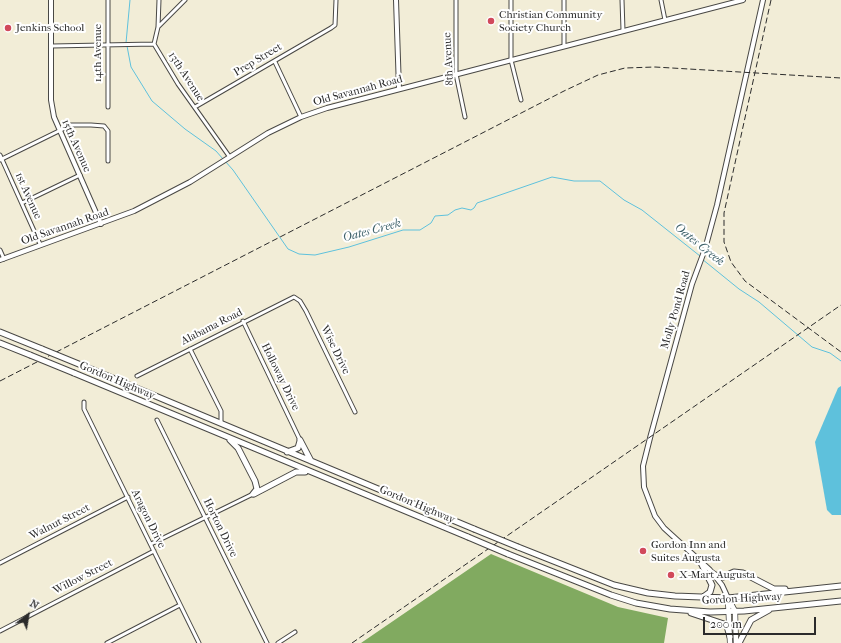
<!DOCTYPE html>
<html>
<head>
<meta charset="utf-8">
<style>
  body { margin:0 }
  #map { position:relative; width:841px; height:643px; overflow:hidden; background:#f2edd7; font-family:"IM FELL French Canon",serif }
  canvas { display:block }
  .north { position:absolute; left:8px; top:595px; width:40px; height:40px; -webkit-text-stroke:3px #fff; paint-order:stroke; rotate:31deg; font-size:11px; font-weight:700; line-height:16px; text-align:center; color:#2b2b2b }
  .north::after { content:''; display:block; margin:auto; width:14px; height:18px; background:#2b2b2b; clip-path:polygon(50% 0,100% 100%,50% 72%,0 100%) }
  .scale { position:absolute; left:703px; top:617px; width:113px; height:18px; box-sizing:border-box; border:2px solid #2b2b2b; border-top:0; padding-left:5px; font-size:12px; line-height:14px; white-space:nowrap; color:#2b2b2b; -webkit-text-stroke:3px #fff; paint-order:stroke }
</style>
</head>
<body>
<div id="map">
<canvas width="841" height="643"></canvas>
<div class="north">N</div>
<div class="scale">200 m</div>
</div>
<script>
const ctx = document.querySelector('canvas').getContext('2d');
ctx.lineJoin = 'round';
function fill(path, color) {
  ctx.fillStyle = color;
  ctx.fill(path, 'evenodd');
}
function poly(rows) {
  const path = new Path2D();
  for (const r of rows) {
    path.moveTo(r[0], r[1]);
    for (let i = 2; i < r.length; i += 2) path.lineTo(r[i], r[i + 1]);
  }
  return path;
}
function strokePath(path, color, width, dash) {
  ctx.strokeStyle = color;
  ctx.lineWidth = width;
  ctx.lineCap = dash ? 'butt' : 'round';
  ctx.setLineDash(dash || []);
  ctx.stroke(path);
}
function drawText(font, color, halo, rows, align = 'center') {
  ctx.font = font + ' "IM FELL French Canon",serif';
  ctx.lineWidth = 4;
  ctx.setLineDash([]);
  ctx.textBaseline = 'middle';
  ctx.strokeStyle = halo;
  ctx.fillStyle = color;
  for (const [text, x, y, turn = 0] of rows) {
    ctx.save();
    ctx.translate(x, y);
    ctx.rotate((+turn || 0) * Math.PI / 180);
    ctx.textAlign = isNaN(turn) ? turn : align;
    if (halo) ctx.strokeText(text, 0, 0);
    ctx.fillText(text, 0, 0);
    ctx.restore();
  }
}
const forest = poly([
  [491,554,618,607,668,618,664,643,361,643]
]);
const water = poly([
  [841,386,841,515,832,515,827,510,815,442,838,388]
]);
const stream = poly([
  [126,43,130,0],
  [127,46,131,67,152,101,185,129,216,151,223,159],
  [225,161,233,170,288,249,299,254,315,255,349,247,403,230,420,230,431,223,435,216,448,215,455,210,462,208,471,210,474,208,477,203,552,177,574,181,600,181,624,200,642,210,700,256],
  [702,259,739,289,759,302,812,347,830,353,841,361]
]);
const minor = poly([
  [108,0,108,107],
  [159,0,158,27,154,44,178,84,229,156],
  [456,0,456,74,465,117],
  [511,0,511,60,521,100],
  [564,0,564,45],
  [622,0,623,30],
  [661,0,665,20],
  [158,27,185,0],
  [52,46,154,44],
  [275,62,301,117],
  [195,107,331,28,335,25,336,0],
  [0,155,40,244],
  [0,160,71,125,91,125,104,126,108,131,108,161],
  [22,203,80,175],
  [0,250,4,259],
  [243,321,300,440],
  [190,349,221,411,221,423],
  [137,376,294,297,300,301,306,311,355,412],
  [84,402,84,409,199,643],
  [157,420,267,643],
  [151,544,253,494],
  [0,563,128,497],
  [0,631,154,551],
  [107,643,180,605],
  [278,643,295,632]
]);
const tertiary = poly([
  [51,0,51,100,54,117,101,224],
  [396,0,399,89],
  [0,260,134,211,190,182,268,133,301,117,327,108,743,0],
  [728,598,722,585,710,570,664,528,655,516,644,487,643,466,650,438,692,284,705,249,717,205,763,0]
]);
const secondary = poly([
  [728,598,735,611,736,643],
  [728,600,730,643]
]);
const trunk = poly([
  [0,332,42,349],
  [0,343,30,355],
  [86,367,474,529],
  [74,373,468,537],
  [230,440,238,448,255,481,257,489,253,494],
  [300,440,311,461],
  [287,452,298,448,300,441],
  [254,494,296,472,305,472],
  [518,547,614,585,648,593,675,596,728,598,841,586],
  [508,554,611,595,636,603,670,609,710,612,744,611,841,601],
  [699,559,712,585,710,592,703,597],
  [712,573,717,576,723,577,734,572,743,573,774,589,785,589],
  [691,613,724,624,727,626,730,637],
  [739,643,751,620,769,610]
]);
const rail = poly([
  [771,0,724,213,724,242,731,262,745,281,841,352],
  [0,381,564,91,598,75,625,68,655,67,841,78],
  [352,643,841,305]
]);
const trunkBridge = poly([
  [42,349,86,367],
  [30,355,74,373],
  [474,529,518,547],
  [468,537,508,554]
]);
const markers = [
  [491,21,4,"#d1495b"],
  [8,28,4,"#d1495b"],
  [643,551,4,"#d1495b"],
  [671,575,4,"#d1495b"]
];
const poiNames = [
  ["Christian Community",499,15],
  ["Society Church",499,28],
  ["Jenkins School",16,28],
  ["Gordon Inn and",651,545],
  ["Suites Augusta",651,558],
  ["X-Mart Augusta",679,575]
];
const streetNames = [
  ["14th Avenue",98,53,-90],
  ["8th Avenue",449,59,-93],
  ["Prep Street",258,60,-31],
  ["13th Avenue",186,77,57],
  ["Old Savannah Road",358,91,-15],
  ["15th Avenue",76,146,66],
  ["1st Avenue",28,196,66],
  ["Old Savannah Road",65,227,-19],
  ["Molly Pond Road",676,310,-74],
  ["Alabama Road",212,327,-27],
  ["Wise Drive",335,350,64],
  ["Holloway Drive",280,377,64],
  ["Gordon Highway",117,381,23],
  ["Gordon Highway",417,505,23],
  ["Aragon Drive",148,519,64],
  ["Walnut Street",60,522,-27],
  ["Horton Drive",220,528,64],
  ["Willow Street",83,577,-27],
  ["Gordon Highway",742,599,-3]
];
const waterNames = [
  ["Oates Creek",372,231,-15],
  ["Oates Creek",699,245,39]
];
fill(forest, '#81aa60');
fill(water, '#5ec1dc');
strokePath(stream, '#5ec1dc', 1);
strokePath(minor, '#494845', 5);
strokePath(tertiary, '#494845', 6);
strokePath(secondary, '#494845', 6);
strokePath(trunk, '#494845', 7);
strokePath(minor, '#fff', 3);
strokePath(tertiary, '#fff', 4);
strokePath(secondary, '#fff', 4.5);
strokePath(trunk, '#fff', 5);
strokePath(rail, '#2b2b2b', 1, [6, 3]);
strokePath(trunkBridge, '#494845', 7, []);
strokePath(trunkBridge, '#fff', 5);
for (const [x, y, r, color] of markers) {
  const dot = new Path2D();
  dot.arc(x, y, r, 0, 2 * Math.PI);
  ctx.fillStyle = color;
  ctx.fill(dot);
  strokePath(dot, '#fff', 1.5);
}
drawText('11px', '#2b2b2b', '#fff', poiNames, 'left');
drawText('11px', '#2b2b2b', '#fff', streetNames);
drawText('italic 12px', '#3d6069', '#fff', waterNames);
</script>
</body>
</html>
